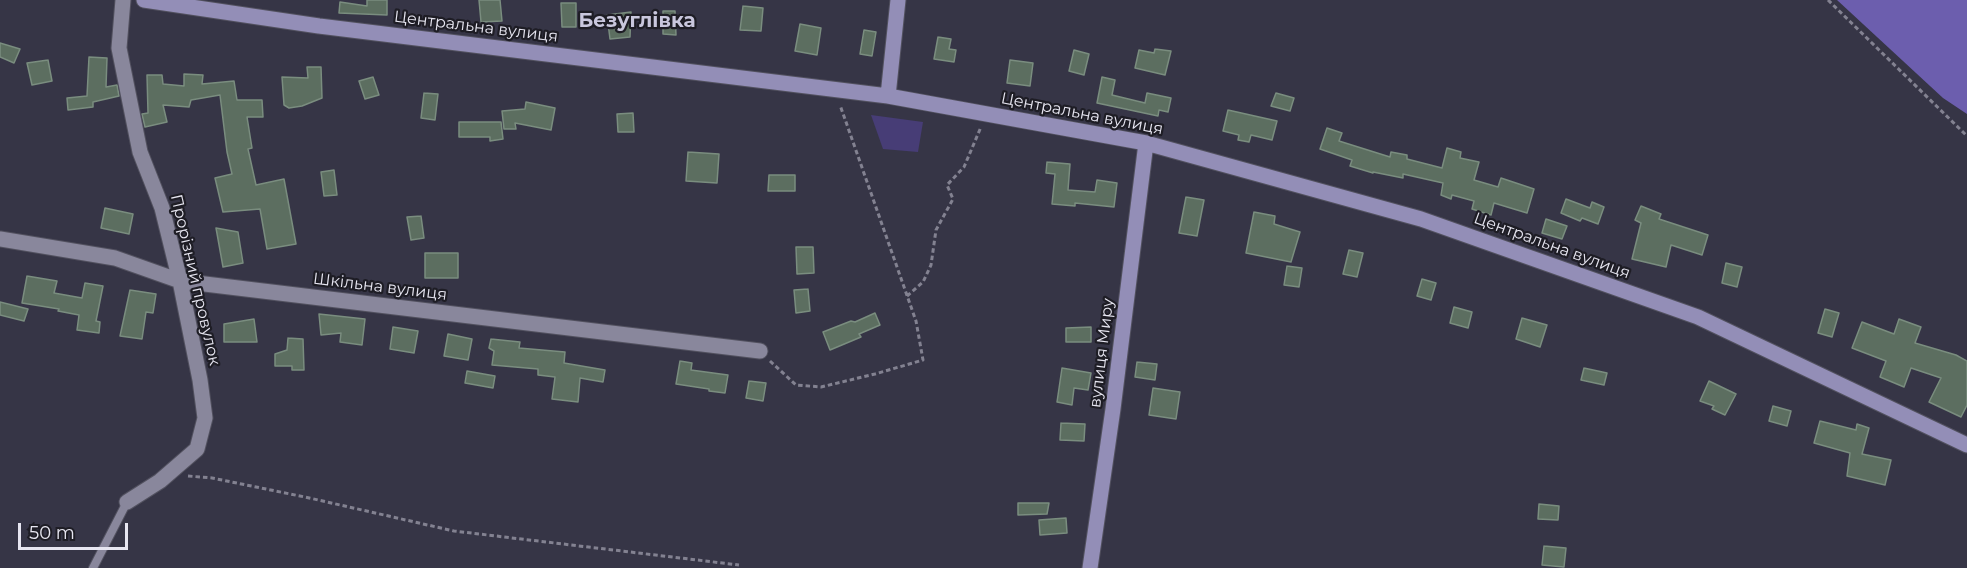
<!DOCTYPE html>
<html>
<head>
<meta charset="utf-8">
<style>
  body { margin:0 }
  #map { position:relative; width:1967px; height:568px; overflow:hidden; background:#363546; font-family:Montserrat,sans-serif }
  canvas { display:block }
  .scale { position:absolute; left:18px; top:523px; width:110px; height:27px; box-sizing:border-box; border:3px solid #e7e6f1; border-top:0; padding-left:8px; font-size:18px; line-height:21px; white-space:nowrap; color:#e7e6f1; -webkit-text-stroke:4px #1e1d25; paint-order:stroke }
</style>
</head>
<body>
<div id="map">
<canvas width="1967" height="568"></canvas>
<div class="scale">50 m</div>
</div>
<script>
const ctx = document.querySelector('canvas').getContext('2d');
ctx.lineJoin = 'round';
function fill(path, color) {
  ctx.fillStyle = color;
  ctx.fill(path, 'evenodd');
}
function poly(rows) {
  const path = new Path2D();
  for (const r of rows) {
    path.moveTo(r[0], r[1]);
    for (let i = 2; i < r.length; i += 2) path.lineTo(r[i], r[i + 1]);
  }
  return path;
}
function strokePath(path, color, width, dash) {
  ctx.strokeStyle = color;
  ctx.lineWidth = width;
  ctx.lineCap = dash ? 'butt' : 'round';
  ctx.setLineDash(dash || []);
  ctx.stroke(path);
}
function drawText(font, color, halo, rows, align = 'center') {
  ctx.font = font + ' Montserrat,sans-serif';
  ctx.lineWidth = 4.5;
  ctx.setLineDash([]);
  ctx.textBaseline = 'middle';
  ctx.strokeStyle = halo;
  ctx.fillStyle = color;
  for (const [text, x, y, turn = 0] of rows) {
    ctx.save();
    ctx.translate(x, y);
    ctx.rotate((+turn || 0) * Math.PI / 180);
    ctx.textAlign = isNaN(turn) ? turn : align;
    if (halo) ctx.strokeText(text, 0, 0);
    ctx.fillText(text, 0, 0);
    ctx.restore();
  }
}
const green = poly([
  [871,115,923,122,918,152,883,149]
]);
const forest = poly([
  [1837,0,1967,0,1967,114,1943,98]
]);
const building = poly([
  [367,0,387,0,387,15,339,13,340,2,367,6,367,0],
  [479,0,500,0,502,21,481,22,479,0],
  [561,3,576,3,576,27,562,27,561,3],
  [743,6,763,8,761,31,740,30,743,6],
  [663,11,675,11,676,35,663,34,663,11],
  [631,12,630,37,610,39,607,15,631,12],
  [800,24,821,28,817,55,795,51,800,24],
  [864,30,876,32,872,56,860,54,864,30],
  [938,37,951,39,949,49,956,50,954,62,934,59,938,37],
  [0,43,20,49,14,63,0,57,0,43],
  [1155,49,1171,51,1165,75,1135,68,1139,50,1154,53,1155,49],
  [1074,50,1089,54,1084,75,1069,71,1074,50],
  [89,57,107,58,106,87,117,85,119,96,93,102,93,107,68,110,67,98,87,96,89,57],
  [48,60,52,81,32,85,27,63,48,60],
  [1010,60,1033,63,1030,86,1007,83,1010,60],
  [307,67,321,67,322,98,302,106,289,108,284,105,282,77,308,78,307,67],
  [184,74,203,75,202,84,234,81,237,100,262,100,263,117,247,117,252,148,248,149,256,185,284,179,296,244,267,249,260,209,223,212,215,178,232,174,227,152,220,95,191,100,189,107,163,105,167,122,145,127,142,114,148,113,147,75,162,75,163,84,184,86,184,74],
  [373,77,379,95,365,99,359,81,373,77],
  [1102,77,1115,80,1112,95,1145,103,1147,93,1171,98,1168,112,1159,110,1158,116,1097,103,1102,77],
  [424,93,438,94,435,120,421,118,424,93],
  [1276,93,1294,98,1290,111,1271,106,1276,93],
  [526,102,555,108,551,130,515,123,516,129,504,129,502,111,525,109,526,102],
  [1228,110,1277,121,1272,140,1251,135,1249,142,1238,140,1239,135,1223,131,1228,110],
  [633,113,634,132,618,132,617,114,633,113],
  [459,122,501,122,503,139,490,141,490,137,459,137,459,122],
  [1327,128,1342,133,1339,141,1390,157,1391,152,1407,155,1407,159,1442,168,1447,148,1461,152,1460,158,1479,162,1474,180,1498,187,1501,178,1534,189,1527,213,1494,203,1491,215,1472,209,1474,201,1452,195,1451,199,1441,195,1443,183,1403,174,1403,178,1373,172,1373,173,1350,166,1352,160,1320,149,1327,128],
  [688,152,719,154,717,183,686,181,688,152],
  [1047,162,1070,164,1068,190,1095,192,1097,180,1117,183,1114,207,1075,203,1075,206,1052,204,1055,174,1046,173,1047,162],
  [334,170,337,195,324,196,321,172,334,170],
  [769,175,795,175,795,191,768,191,769,175],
  [1186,197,1204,200,1197,236,1179,233,1186,197],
  [1566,199,1590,208,1592,202,1604,207,1598,224,1582,218,1580,221,1561,213,1566,199],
  [1641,206,1661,214,1659,219,1708,235,1702,255,1671,245,1666,267,1632,259,1641,223,1635,220,1641,206],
  [105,208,133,214,129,234,101,228,105,208],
  [1254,212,1275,216,1274,224,1300,232,1291,262,1246,253,1254,212],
  [421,216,424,238,411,240,407,217,421,216],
  [1546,219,1567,226,1562,239,1542,233,1546,219],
  [216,228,238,232,243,263,223,267,216,228],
  [796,247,813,247,814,273,797,274,796,247],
  [1349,250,1363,253,1357,277,1343,274,1349,250],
  [425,253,458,253,458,278,425,278,425,253],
  [1726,263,1742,267,1737,287,1722,283,1726,263],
  [1287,266,1302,268,1299,287,1284,285,1287,266],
  [27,276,57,281,54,293,82,298,85,283,103,286,96,321,100,322,99,333,77,330,79,315,58,311,59,309,22,303,27,276],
  [1422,279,1436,283,1431,300,1417,296,1422,279],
  [808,289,810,311,796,313,794,290,808,289],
  [130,290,156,294,153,313,146,312,142,339,120,336,130,290],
  [0,302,28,309,24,321,0,315,0,302],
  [1454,307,1472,312,1468,328,1450,323,1454,307],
  [1825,309,1839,313,1832,337,1818,333,1825,309],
  [875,313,880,325,859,334,861,337,830,350,823,332,851,321,855,322,875,313],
  [319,314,365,319,362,345,340,342,341,333,321,335,319,314],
  [1522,318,1547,325,1540,347,1516,339,1522,318],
  [254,319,257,342,224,342,224,324,254,319],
  [1899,319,1921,327,1915,343,1956,355,1967,361,1967,405,1961,417,1929,402,1941,378,1911,368,1904,387,1880,377,1886,361,1852,348,1862,322,1894,334,1899,319],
  [393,327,418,331,414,353,390,349,393,327],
  [1091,327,1091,342,1066,342,1066,328,1091,327],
  [448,334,472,339,468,360,444,356,448,334],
  [288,338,303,339,304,370,292,370,292,366,275,366,275,354,287,350,288,338],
  [491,339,520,342,519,348,565,352,564,363,605,370,603,382,580,378,578,402,552,399,555,377,538,375,538,369,492,365,494,351,489,348,491,339],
  [680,361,692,363,691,370,728,375,725,393,709,391,709,389,676,384,680,361],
  [1137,362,1157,364,1155,380,1135,377,1137,362],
  [1062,368,1091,373,1088,390,1074,388,1072,405,1057,402,1062,368],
  [1584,368,1607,373,1604,385,1581,380,1584,368],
  [467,371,495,376,493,388,465,383,467,371],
  [749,381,766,383,763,401,746,398,749,381],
  [1709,381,1736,394,1725,415,1712,409,1714,406,1700,401,1709,381],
  [1153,388,1180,392,1176,419,1149,415,1153,388],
  [1773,406,1791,411,1787,426,1769,421,1773,406],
  [1820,421,1856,430,1857,424,1869,428,1862,454,1891,460,1885,485,1847,476,1850,453,1814,443,1820,421],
  [1061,423,1085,424,1084,441,1060,440,1061,423],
  [1018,503,1049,503,1047,514,1018,515,1018,503],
  [1539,504,1559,506,1558,520,1538,519,1539,504],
  [1066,518,1067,533,1040,535,1039,520,1066,518],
  [1544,546,1566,548,1564,567,1542,565,1544,546]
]);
const path = poly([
  [1828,0,1967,136],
  [907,296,923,282,931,265,936,230,953,199,947,185,964,167,981,127],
  [770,361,796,385,821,387,875,374,923,360,916,321,840,105],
  [188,476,212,478,305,497,454,531,739,565]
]);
const lane = poly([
  [93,568,127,502]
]);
const street = poly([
  [123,0,119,48,140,152,162,208,180,281,200,380,205,418,197,449,160,481,127,502],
  [0,239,115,258,180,281,760,351]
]);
const secondary = poly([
  [144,0,319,26,888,96,1146,143,1421,219,1698,317,1967,445],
  [888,96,898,0],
  [1090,568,1113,409,1146,143]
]);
const streetNames = [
  ["Центральна вулиця",476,27,7],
  ["Центральна вулиця",1082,114,11],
  ["Центральна вулиця",1552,246,20],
  ["Прорізний провулок",195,280,77],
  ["Шкільна вулиця",380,287,7],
  ["вулиця Миру",1102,353,-83]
];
const quarterNames = [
  ["Безуглівка",637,21]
];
fill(green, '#473d76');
fill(forest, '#6c5eae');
fill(building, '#5c6e60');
strokePath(building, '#7a8d7f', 1.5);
strokePath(lane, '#52515f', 10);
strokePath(street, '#52515f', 17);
strokePath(secondary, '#52515f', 17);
strokePath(path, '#838291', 3, [4.5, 3]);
strokePath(lane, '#89879c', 8);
strokePath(street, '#89879c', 15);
strokePath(secondary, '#938eb7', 15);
drawText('16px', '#e7e6f1', '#1e1d25', streetNames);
drawText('bold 20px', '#c9c7dd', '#1e1d25', quarterNames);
</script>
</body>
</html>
